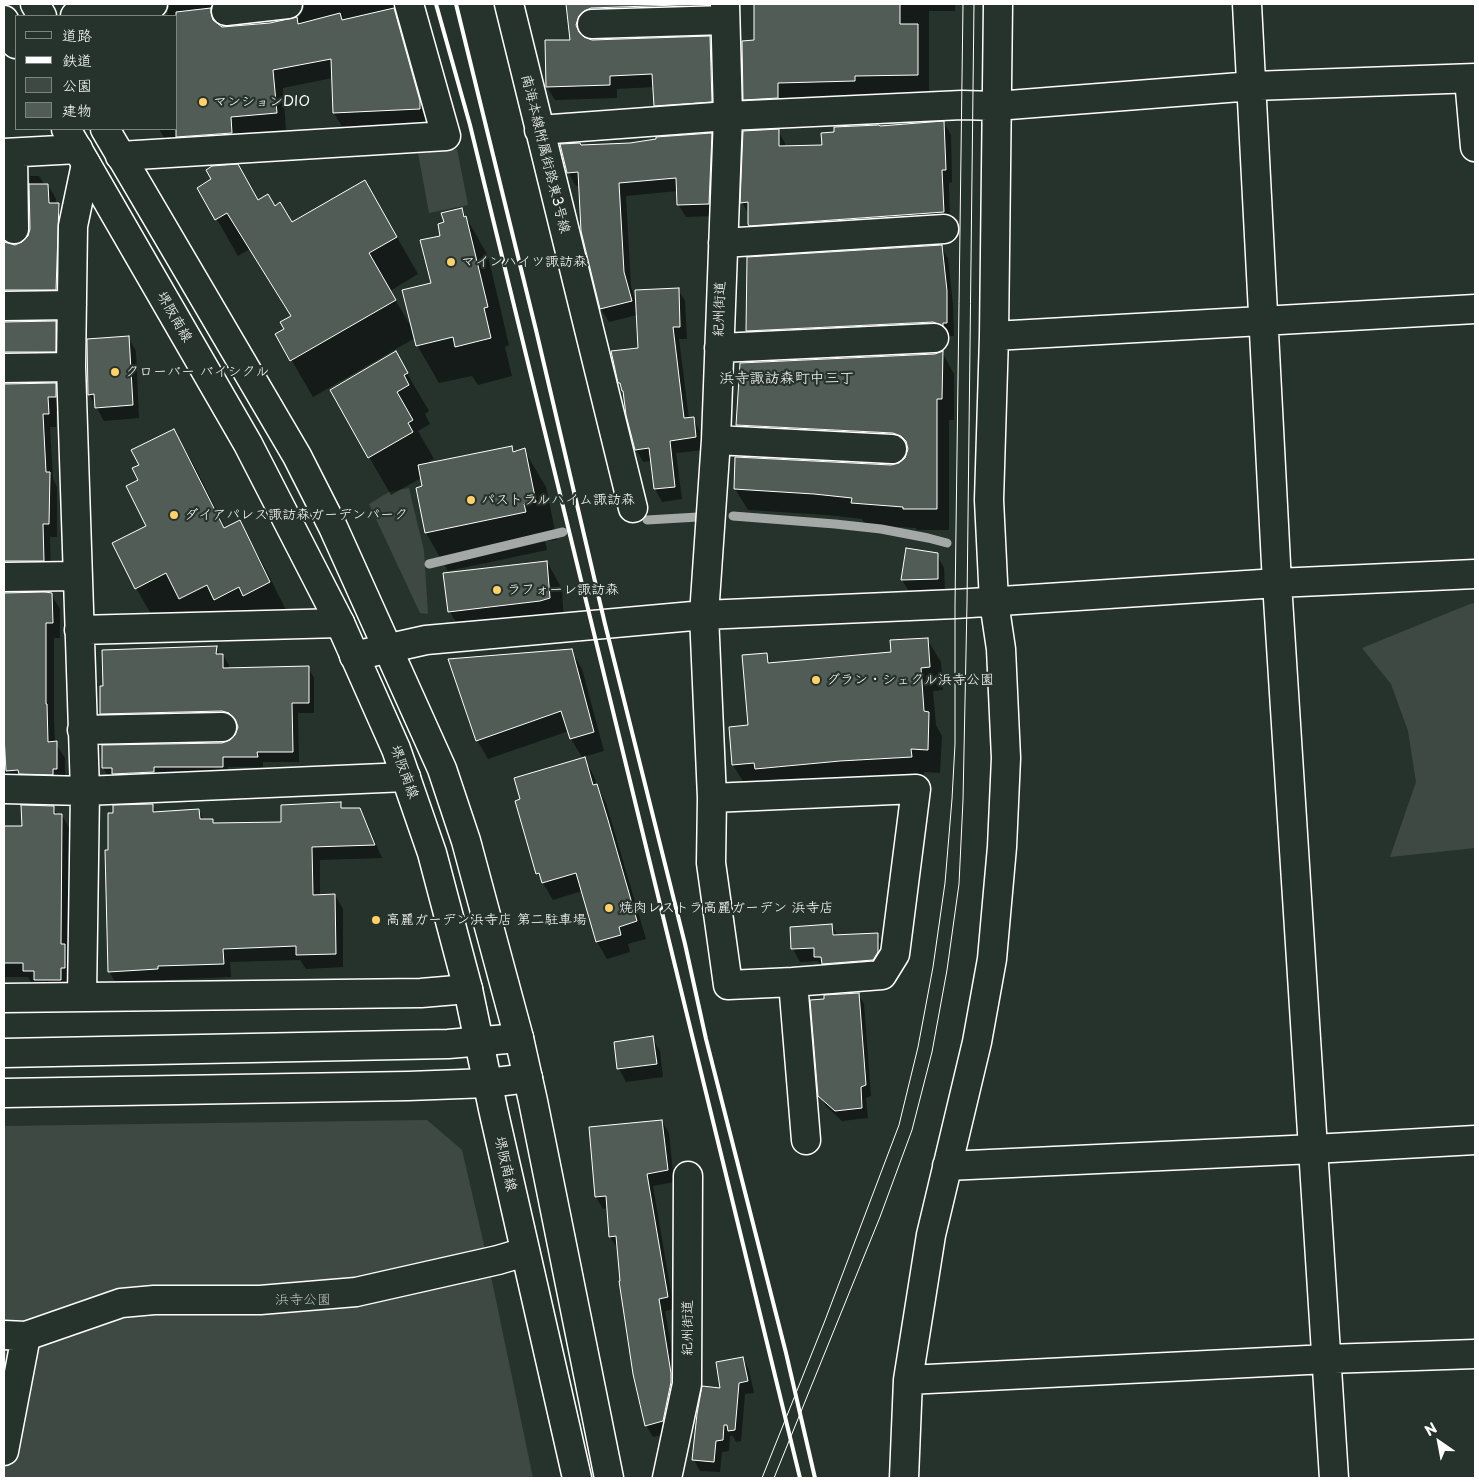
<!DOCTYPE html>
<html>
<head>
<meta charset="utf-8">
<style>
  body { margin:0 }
  #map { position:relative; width:1479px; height:1482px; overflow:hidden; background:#26332d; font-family:"Playpen Sans","Klee One",sans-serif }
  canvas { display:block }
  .frame { position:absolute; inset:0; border:5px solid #fff; pointer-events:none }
  .legend { position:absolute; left:15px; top:15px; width:162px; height:115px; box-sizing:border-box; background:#26332d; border:1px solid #7d8581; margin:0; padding:6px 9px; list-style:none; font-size:15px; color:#fff }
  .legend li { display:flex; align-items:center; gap:10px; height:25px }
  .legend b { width:25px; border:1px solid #7d8581 }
  .north { position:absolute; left:1414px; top:1417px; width:50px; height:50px; -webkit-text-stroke:4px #26332d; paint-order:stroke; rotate:327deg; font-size:14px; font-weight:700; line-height:20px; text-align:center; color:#fff }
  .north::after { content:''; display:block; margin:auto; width:18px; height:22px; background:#fff; clip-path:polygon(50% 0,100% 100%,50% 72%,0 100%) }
</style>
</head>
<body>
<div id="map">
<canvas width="1479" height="1482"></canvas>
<div class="frame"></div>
<ul class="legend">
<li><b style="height:6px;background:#26332d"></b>道路</li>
<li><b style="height:6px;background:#fff"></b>鉄道</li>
<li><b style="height:14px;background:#3e4944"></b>公園</li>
<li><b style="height:14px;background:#515c57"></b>建物</li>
</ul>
<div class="north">N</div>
</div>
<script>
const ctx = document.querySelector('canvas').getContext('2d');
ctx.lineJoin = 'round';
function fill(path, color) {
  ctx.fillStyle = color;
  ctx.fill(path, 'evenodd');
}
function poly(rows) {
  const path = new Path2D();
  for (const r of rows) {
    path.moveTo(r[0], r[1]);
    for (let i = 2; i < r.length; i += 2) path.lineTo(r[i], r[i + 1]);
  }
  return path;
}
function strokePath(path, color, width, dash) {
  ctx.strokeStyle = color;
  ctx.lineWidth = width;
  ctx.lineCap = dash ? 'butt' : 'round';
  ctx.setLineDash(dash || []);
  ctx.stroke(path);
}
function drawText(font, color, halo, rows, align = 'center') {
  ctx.font = font + ' "Playpen Sans","Klee One",sans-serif';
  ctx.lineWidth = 4.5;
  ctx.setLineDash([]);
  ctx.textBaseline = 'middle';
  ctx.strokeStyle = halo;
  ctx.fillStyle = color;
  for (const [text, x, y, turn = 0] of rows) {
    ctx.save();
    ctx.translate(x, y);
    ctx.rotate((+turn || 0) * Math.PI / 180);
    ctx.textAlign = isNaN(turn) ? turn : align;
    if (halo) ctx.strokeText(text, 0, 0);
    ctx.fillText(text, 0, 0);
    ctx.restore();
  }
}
const green = poly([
  [457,149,468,205,429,213,418,153],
  [409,488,424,551,428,614,420,613,369,504,389,492],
  [1475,603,1475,848,1390,857,1416,782,1408,731,1391,684,1362,648,1470,604],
  [427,1120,462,1150,488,1262,533,1478,4,1478,4,1126]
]);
const shadow = poly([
  [89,4,399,4,430,126,344,130,334,113,333,78,332,78,283,88,286,130,241,134,241,151,174,155,159,129,176,129,176,16,167,16,169,6,93,12],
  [297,6,304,7,303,11,298,18,291,21,227,28,221,27,221,22],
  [568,4,712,4,712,18,586,30,583,39,592,41,709,37,717,51,719,115,662,119,655,105,654,87,617,89,617,98,555,100,547,87,546,42,571,41],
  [754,4,955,4,955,11,929,11,929,94,865,95,865,101,756,119,744,99,756,41],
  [944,123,951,135,952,182,949,183,950,224,757,238,750,225,749,215,742,202,778,131,785,143,785,147,823,147,880,127],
  [711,134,719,147,716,216,686,217,678,204,678,191,626,196,631,286,636,304,678,289,685,301,687,339,679,339,689,419,693,418,700,431,703,450,676,453,682,499,662,502,655,489,652,461,643,462,636,449,625,395,620,383,639,349,637,315,609,322,601,309,582,231,580,186,576,186,568,172,581,146,630,144],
  [30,176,39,176,45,185,48,185,56,199,56,204,58,204,66,218,64,303,4,307,4,181,6,244,15,246,23,243,29,237,31,229],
  [199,188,258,201,274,208,292,224,386,218,418,274,390,291,413,330,432,284,445,223,462,210,488,256,509,345,505,347,512,376,478,385,472,376,439,383,417,345,415,338,313,397,277,335,286,330,292,317,250,249,238,256],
  [941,246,948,259,953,305,954,336,950,336,950,338,941,335,755,343,748,331],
  [55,322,63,336,63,365,4,370,4,323],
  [128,338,136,351,139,418,104,421,89,394],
  [942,352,954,374,954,420,949,420,949,530,917,530,916,528,865,525,862,519,827,515,748,510,735,489,891,466,899,464,906,459,907,455,749,447,737,425,741,364,935,355],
  [395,353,429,411,425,414,430,424,418,431,434,459,429,461,430,464,512,448,515,453,524,450,546,487,557,540,545,541,547,550,448,571,426,533,421,478,391,495,369,457],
  [55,384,63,398,64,411,56,411,56,427,50,427,53,479,57,487,57,537,50,537,51,575,4,575,4,385],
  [174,430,196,469,226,529,239,522,261,560,291,620,202,637,188,611,158,626,136,588,148,526,140,481,140,466],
  [937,555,944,568,945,592,910,593,902,580],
  [547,562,562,589,564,625,465,638,450,612,445,574],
  [4,593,51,594,60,609,60,638,54,638,54,717,55,743,65,758,65,784,4,775,4,635,5,635],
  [927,639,941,662,943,690,933,691,936,725,942,736,940,773,924,772,924,780,747,788,733,765,750,726,766,654,772,664,892,653],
  [216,648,220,655,223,655,229,665,229,669,308,667,314,678,314,713,298,713,299,762,263,762,263,767,228,767,228,777,109,778,103,768,223,744,230,742,237,736,239,727,237,724,228,721,107,724,101,714],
  [571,650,582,669,604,751,583,757,594,776,598,788,606,803,646,939,628,944,630,952,607,959,597,942,582,891,553,900,537,873,583,759,571,739,569,731,488,759,477,740],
  [340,804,343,810,359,809,367,823,382,858,320,860,320,896,335,895,343,909,343,967,306,969,300,960,230,962,231,977,165,980,165,983,117,985,109,971,109,851,152,805,157,813,199,811,204,820,212,820,215,824,282,823],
  [53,807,58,815,62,815,70,830,69,994,33,986,28,977,4,977,4,827,23,827],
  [832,926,838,936,877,935,885,948,885,966,823,970,818,961,800,962,793,949,791,929],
  [858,994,864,1004,871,1096,866,1098,868,1118,842,1121,826,1106,819,1095],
  [652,1038,660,1051,663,1077,626,1082,619,1069],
  [662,1121,669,1133,674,1182,653,1186,674,1309,665,1311,678,1386,669,1433,653,1437,646,1425,618,1248,617,1248,610,1237,608,1208,603,1209,596,1197,590,1128],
  [743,1358,749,1370,754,1393,745,1394,741,1441,736,1442,733,1436,730,1436,729,1451,722,1452,720,1472,700,1471,694,1460,722,1389]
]);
const stream = poly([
  [733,516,835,524,881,529,928,538,947,543],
  [647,520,698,517],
  [429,564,563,532]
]);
const building = poly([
  [566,4,706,4,591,8,584,11,579,16,576,25,579,32,584,37,592,40,710,36,712,102,654,106,652,74,610,76,610,85,546,87,545,40,570,40,566,4],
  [754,4,900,4,900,24,918,24,918,75,855,76,855,81,778,83,778,98,743,100,742,41,754,40,754,4],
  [211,8,211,13,213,20,222,27,270,23,297,17,298,24,340,13,342,20,394,8,420,101,420,109,333,113,331,59,273,70,277,113,231,117,232,133,176,137,176,12,211,8],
  [944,121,946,170,942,170,944,212,749,226,748,224,748,202,740,203,743,131,779,129,779,146,822,145,821,133,834,132,834,127,879,125,880,126,944,121],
  [712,133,709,204,677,205,676,178,619,183,624,272,632,301,600,309,581,231,578,172,567,173,560,144,580,143,581,145,630,143,656,139,656,137,712,133],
  [238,164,258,200,268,194,275,206,280,202,292,222,365,180,397,237,369,253,396,300,290,361,275,334,284,329,280,322,291,316,227,213,215,220,197,188,211,179,206,170,212,166,238,164],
  [29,184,48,184,49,203,59,203,56,290,4,290,4,242,15,245,22,242,28,236,30,229,29,184],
  [462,208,464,217,466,216,488,307,484,308,491,338,455,347,453,337,416,346,402,290,431,283,420,240,440,236,438,224,444,222,441,213,462,208],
  [942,245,947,291,947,323,943,323,943,326,933,322,746,331,747,257,942,245],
  [679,288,680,327,673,327,684,418,694,417,696,437,670,441,675,487,654,489,649,448,635,450,626,415,623,391,622,391,620,383,618,383,611,351,638,348,635,290,679,288],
  [56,321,56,352,4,352,4,322,56,321],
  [129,336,133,405,95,408,94,394,88,395,87,339,129,336],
  [396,351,408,373,404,375,409,385,397,392,413,420,408,423,413,432,368,458,330,390,396,351],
  [943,351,942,399,937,399,937,509,903,509,903,507,851,503,852,498,814,494,734,489,735,457,891,465,899,463,905,458,908,449,906,441,901,436,893,433,736,425,740,363,935,354,943,351],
  [56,383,56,397,48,397,49,414,43,414,46,472,50,472,49,524,43,524,44,561,4,561,4,384,56,383],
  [174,429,224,528,240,520,270,582,243,596,239,587,214,600,207,585,179,599,166,573,135,589,112,543,146,526,126,486,138,480,132,468,139,465,131,450,174,429],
  [512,446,513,452,525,448,536,502,524,504,526,512,425,533,416,488,422,486,418,465,512,446],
  [906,548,938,553,938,579,901,580,906,548],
  [547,561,550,598,540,601,448,612,443,573,547,561],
  [45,592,52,593,53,623,46,623,46,704,47,704,48,742,57,741,57,769,53,769,53,775,19,774,18,770,6,771,4,735,4,593,45,592],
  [928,638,930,667,921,668,924,711,929,712,928,750,911,749,912,757,840,761,755,769,754,763,732,765,729,727,748,725,742,655,767,653,768,663,891,652,890,640,928,638],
  [217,646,216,654,223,654,223,668,309,666,309,703,292,703,293,752,257,752,258,757,223,757,223,767,154,767,154,772,112,774,112,768,102,768,102,745,222,743,230,740,235,735,238,727,235,719,229,713,222,711,100,714,100,686,103,686,102,650,217,646],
  [572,649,594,732,570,739,561,711,476,741,448,659,572,649],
  [585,757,593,785,597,784,608,820,637,921,619,927,621,935,596,942,576,873,542,883,539,873,536,874,515,801,520,799,514,778,585,757],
  [341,802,341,808,360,808,375,845,312,847,313,895,335,894,336,954,296,955,296,946,223,949,224,964,158,966,158,969,108,972,105,850,108,850,108,813,113,813,113,805,153,804,153,812,199,809,200,819,213,819,213,823,281,822,281,805,341,802],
  [21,805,54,806,54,814,62,814,61,944,65,944,65,968,61,968,61,980,34,980,34,971,23,971,23,963,4,963,4,826,22,826,21,805],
  [832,924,833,935,878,933,878,952,873,960,822,964,821,957,814,957,814,948,791,949,790,927,832,924],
  [859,993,866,1085,861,1087,862,1108,835,1111,818,1096,810,1000,824,999,824,995,859,993],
  [653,1036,657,1064,617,1069,614,1042,653,1036],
  [662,1120,668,1170,647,1174,668,1297,659,1299,671,1373,671,1382,663,1421,645,1426,633,1374,619,1281,620,1281,616,1236,609,1237,606,1196,595,1197,589,1127,662,1120],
  [743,1357,748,1381,739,1383,735,1430,728,1431,727,1425,724,1425,723,1440,716,1441,714,1462,692,1460,697,1414,702,1386,720,1388,716,1362,743,1357]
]);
const minor = poly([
  [509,4,633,508],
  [725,4,728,116,716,440,704,615,712,798,711,863,728,985,793,982,806,1140],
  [1247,4,1277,583,1334,1478],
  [226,11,288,4],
  [75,16,87,11,153,4],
  [592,24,725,20],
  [1469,79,1475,147],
  [539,130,728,116,962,105,996,106,1253,86,1475,78],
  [4,153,78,149],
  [13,153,14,229],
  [120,156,446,136,409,4],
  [723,243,944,229],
  [4,306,72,305],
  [994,336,1475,309],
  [719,348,934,338],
  [4,368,71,367],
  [716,440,892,449],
  [4,577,77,576],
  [79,630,340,623],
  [354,656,426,640,704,615,955,604,1277,583,1475,574],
  [82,730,222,727],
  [4,789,85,791,406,777],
  [712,798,916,789,895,954,882,975,793,982],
  [82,996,85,791,71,367,73,226,86,164],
  [4,998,421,993,468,989],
  [4,1053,448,1044,519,1038],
  [4,1093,408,1086,488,1083,528,1078],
  [947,1166,1313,1149,1475,1140],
  [4,1335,26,1336,121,1303,154,1300,260,1300,356,1292,498,1260,525,1252],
  [908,1380,1327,1359,1475,1354],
  [4,1451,26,1336],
  [667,1478,687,1384,688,1176],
  [904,1478,908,1380,931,1235,977,1042,992,959,1002,847,1006,758,1001,649,994,602,989,500,994,336,998,4]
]);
const major = poly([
  [35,4,42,16],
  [4,20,16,44],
  [66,129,248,444,340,623,396,749,432,853,468,989,493,1109,577,1478],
  [105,129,297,456,333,527,442,769,466,841,519,1038,533,1101,609,1478]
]);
const tram = poly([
  [762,1478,824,1323,899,1125,918,1047,933,967,945,883,952,799,955,744,955,604,963,4],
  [774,1478,880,1217,912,1130,932,1052,947,970,959,884,963,800,967,603,974,4]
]);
const rail = poly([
  [436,4,470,125,800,1478],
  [456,4,536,330,605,624,685,944,706,1039,786,1353,815,1478]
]);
const markers = [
  [203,102,5,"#ffd166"],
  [451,262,5,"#ffd166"],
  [115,372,5,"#ffd166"],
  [471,500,5,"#ffd166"],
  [174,515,5,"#ffd166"],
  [497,590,5,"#ffd166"],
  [816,680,5,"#ffd166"],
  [609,908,5,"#ffd166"],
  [376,920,5,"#ffd166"]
];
const poiNames = [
  ["マンションDIO",213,102],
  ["マインハイツ諏訪森",461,262],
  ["クローバー バイシクル",125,372],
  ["パストラルハイム諏訪森",481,500],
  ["ダイアパレス諏訪森ガーデンパーク",184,515],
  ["ラフォーレ諏訪森",507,590],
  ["グラン・シェクル浜寺公園",826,680],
  ["焼肉レストラ高麗ガーデン 浜寺店",619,908],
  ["高麗ガーデン浜寺店 第二駐車場",386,920]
];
const streetNames = [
  ["南海本線附属街路東3号線",545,154,76],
  ["紀州街道",720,309,-88],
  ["堺阪南線",174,317,60],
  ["堺阪南線",404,772,70],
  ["堺阪南線",505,1164,77],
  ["紀州街道",688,1328,-90]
];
const parkNames = [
  ["浜寺公園",303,1300]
];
const neighbourhoodNames = [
  ["浜寺諏訪森町中三丁",787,379]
];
fill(green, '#3e4944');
fill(shadow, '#0007');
strokePath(stream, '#a4a9a7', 9);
fill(building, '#515c57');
strokePath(building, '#fff', 1);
strokePath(minor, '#fff', 31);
strokePath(major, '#fff', 31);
strokePath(minor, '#26332d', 28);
strokePath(major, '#26332d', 28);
strokePath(tram, '#fff', 1);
strokePath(rail, '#fff', 4);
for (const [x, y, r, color] of markers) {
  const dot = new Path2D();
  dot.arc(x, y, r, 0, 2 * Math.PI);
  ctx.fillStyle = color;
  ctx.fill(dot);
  strokePath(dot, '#26332d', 2);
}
drawText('14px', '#fff', '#26332d', poiNames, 'left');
drawText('14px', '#fff', '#26332d', streetNames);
drawText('14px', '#bbbfbe', '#26332d', parkNames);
drawText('15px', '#fff', '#26332d', neighbourhoodNames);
</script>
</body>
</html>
